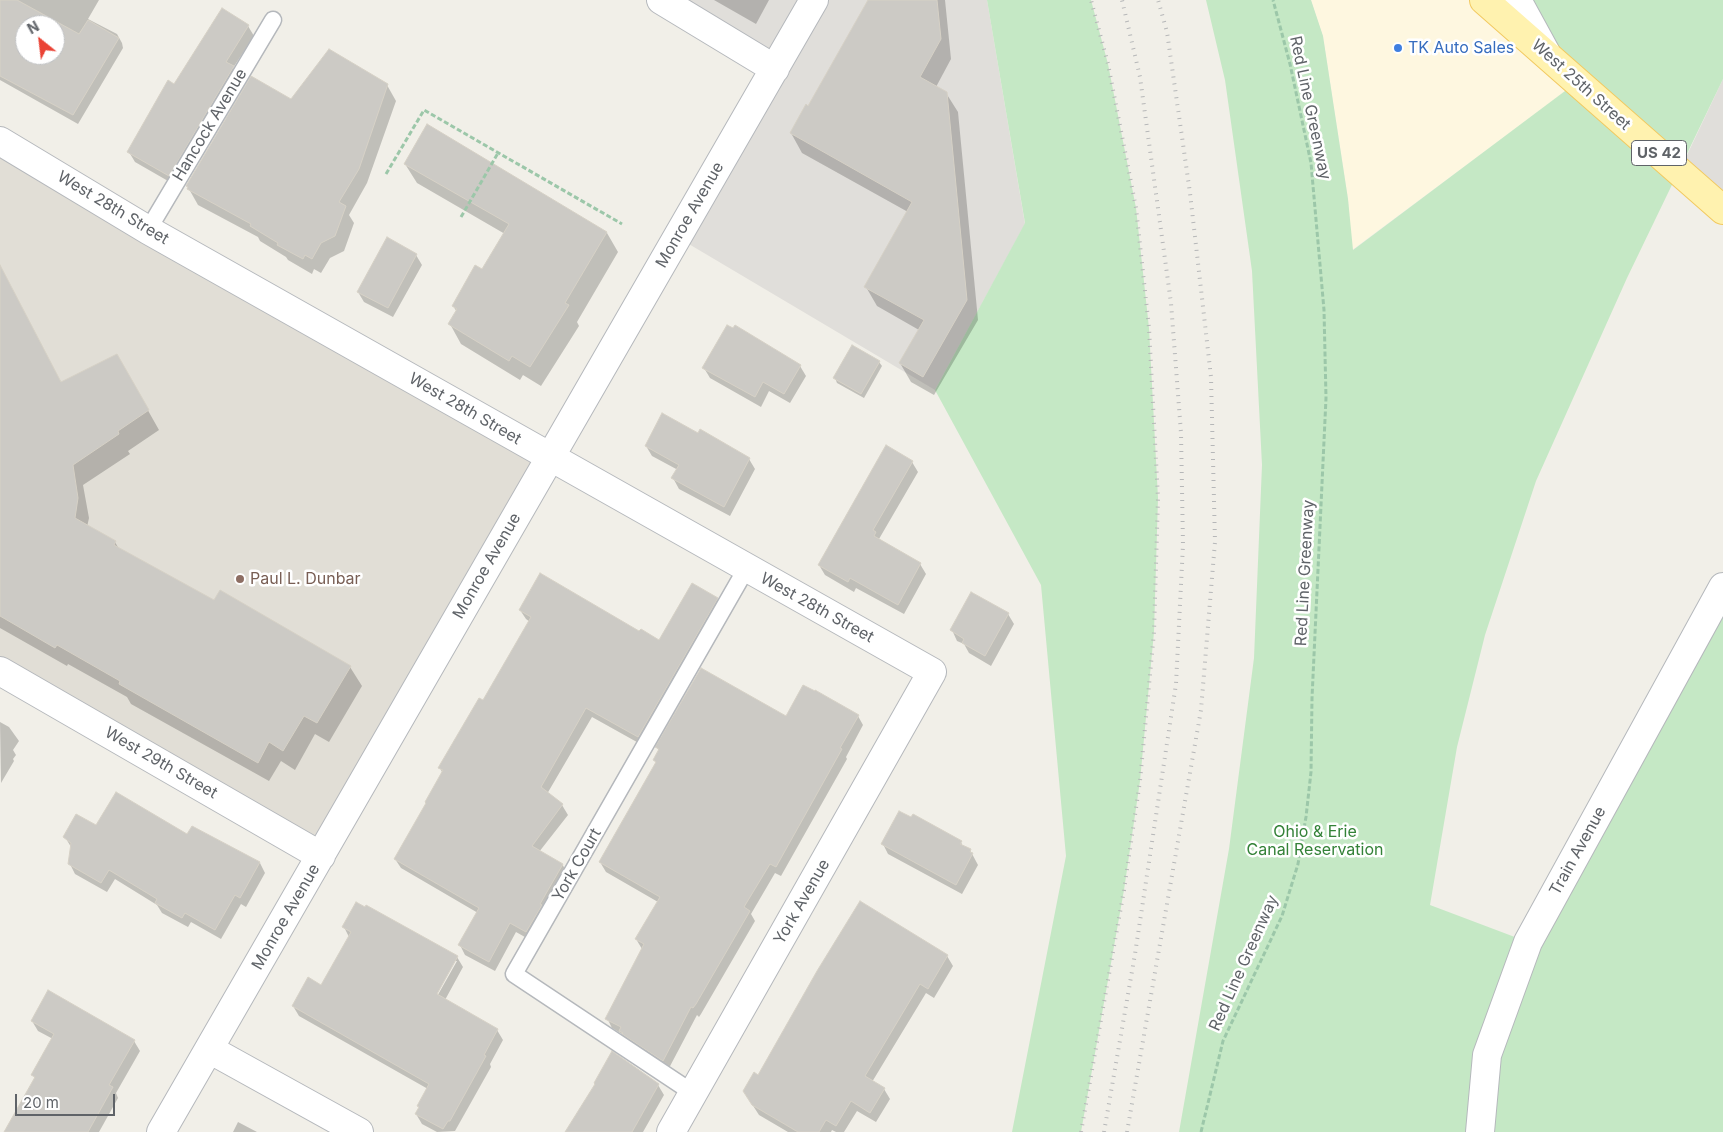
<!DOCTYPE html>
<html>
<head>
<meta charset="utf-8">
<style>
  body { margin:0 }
  #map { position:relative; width:1723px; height:1132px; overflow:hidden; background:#f1efe8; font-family:Inter,sans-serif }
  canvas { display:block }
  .north { position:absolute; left:15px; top:15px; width:50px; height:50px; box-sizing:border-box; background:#fff; border:1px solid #bfc1c3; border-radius:50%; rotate:331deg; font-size:14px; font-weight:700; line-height:20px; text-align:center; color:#5f6368 }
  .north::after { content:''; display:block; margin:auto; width:18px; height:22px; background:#ea4335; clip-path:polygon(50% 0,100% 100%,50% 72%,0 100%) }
  .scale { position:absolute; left:15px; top:1094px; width:100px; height:22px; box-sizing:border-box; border:2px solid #5f6368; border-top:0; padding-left:6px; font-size:15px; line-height:18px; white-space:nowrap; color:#5f6368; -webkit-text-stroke:4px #fff; paint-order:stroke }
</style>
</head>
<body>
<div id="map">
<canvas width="1723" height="1132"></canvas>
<div class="north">N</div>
<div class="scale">20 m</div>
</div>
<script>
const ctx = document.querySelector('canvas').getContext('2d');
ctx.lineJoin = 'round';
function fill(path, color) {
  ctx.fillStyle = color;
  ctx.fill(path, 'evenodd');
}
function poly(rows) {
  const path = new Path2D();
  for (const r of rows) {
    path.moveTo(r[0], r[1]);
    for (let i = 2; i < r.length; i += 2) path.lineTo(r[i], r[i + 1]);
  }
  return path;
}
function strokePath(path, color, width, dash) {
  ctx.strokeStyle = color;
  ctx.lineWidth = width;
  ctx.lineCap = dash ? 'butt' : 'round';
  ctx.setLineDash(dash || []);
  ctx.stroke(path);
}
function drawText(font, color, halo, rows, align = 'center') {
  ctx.font = font + ' Inter,sans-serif';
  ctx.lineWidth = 5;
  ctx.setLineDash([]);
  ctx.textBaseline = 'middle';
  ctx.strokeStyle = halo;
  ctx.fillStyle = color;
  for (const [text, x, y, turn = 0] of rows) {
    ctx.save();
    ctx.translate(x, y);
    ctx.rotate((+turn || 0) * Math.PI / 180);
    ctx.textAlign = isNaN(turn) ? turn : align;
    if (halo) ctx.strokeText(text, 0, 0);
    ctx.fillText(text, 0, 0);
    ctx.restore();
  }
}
const commercial = poly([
  [1311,0,1484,0,1578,82,1352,250,1348,199,1323,36]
]);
const industrial = poly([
  [653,0,987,0,1025,224,935,390,677,237,771,71],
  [1723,79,1723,208,1680,170]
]);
const education = poly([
  [0,141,549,457,321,856,0,671]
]);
const green = poly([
  [987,0,1091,0,1108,64,1136,208,1149,328,1158,498,1154,632,1140,781,1124,890,1081,1132,1012,1132,1066,856,1041,585,935,390,1025,223],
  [1206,0,1311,0,1323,36,1348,199,1353,250,1577,82,1517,0,1723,0,1723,79,1627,278,1536,481,1485,635,1457,747,1430,905,1528,942,1723,587,1723,1132,1179,1132,1229,849,1254,658,1262,465,1252,271,1225,80]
]);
const shadow = poly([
  [0,0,99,0,88,19,117,34,122,43,123,48,78,124,0,80],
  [25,25,55,25,55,55,25,55],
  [714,0,769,0,756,24],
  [869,0,945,0,951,59,936,87,946,93,958,112,978,320,934,395,911,382,900,363,919,330,877,306,866,287,908,212,802,153,791,133,809,107],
  [248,26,254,36,233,68,239,77,175,185,135,162,129,152,175,85],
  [387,85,396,101,367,183,349,215,354,223,344,251,330,258,321,273,314,269,312,274,288,260,286,257,260,241,258,237,198,205,189,189,291,101],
  [405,164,607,233,618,252,577,322,579,326,541,386,523,375,520,380,461,344,450,324,457,312,453,306,482,271,505,234,417,183],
  [387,239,416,255,422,265,393,317,364,302,358,292],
  [0,290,61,383,128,375,159,430,128,451,130,454,83,485,89,518,87,527,115,542,119,549,214,602,350,667,362,686,329,742,315,734,295,770,281,761,269,781,131,704,127,697,68,664,67,666,0,628],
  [879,362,882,366,864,398,837,383,835,378],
  [800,366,806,376,790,403,769,391,761,407,710,378,704,368],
  [700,431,749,459,755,469,730,516,679,489,673,478,678,470,652,456,646,446,698,434],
  [912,462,918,472,879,539,920,564,926,574,904,614,856,588,854,592,825,575,819,565],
  [717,599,723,608,644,746,592,717,547,794,562,805,568,815,539,852,562,864,568,874,532,941,516,932,495,971,465,955,460,945,478,913,401,868,395,859,427,804,442,772,440,768,483,702,530,622,526,619,520,610,640,633,659,642],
  [1008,614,1014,624,991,666,969,653,964,644,957,641,952,630],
  [858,716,863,725,846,757,847,759,781,876,775,873,751,914,755,921,701,1014,699,1017,697,1015,668,1070,626,1040,622,1034,612,1028,607,1018,642,949,636,939,658,902,606,872,600,862,656,763,655,760,659,752,657,747,787,718],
  [0,722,9,727,19,741,13,750,16,755,13,759,14,761,1,783],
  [96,827,188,836,192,828,260,863,265,873,246,907,241,904,221,939,191,922,188,927,162,913,157,905,115,879,107,892,75,874,70,864,71,847,65,837],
  [961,842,963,847,970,850,978,865,962,894,888,854,883,844],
  [344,927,457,957,463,967,445,1000,497,1030,503,1040,490,1064,491,1067,455,1131,437,1132,422,1124,416,1114,428,1089,299,1016,293,1006,322,987,349,937],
  [454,961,457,961,435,1000,433,998],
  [947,956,953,966,934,998,926,993,872,1082,884,1089,890,1099,876,1122,857,1111,844,1132,836,1132,832,1130,831,1132,788,1132,759,1115,750,1101,759,1077],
  [32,1021,134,1041,140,1051,116,1093,118,1098,99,1132,9,1132,35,1079,33,1075,53,1039,38,1031],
  [658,1085,664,1095,643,1132,567,1132],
  [238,1122,257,1132,233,1132]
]);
const building = poly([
  [0,0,17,0,79,34,88,20,119,38,73,115,0,76,0,0],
  [25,25,55,25,55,55,25,55,25,25],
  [868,0,937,0,941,39,920,77,947,92,967,300,923,377,899,363,924,320,864,287,912,202,790,133,806,104,808,106,868,0],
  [222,8,249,25,226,62,234,66,169,176,127,152,168,80,174,84,222,8],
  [329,49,388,84,359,169,339,202,346,206,335,236,321,243,312,259,305,255,303,259,277,245,278,243,250,226,251,224,187,189,188,187,186,186,251,76,291,99,329,49],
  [427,124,607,232,565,303,569,305,530,367,512,356,509,361,448,324,457,309,452,306,475,265,482,269,509,224,404,164,427,124],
  [387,237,417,254,388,308,357,292,387,237],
  [0,265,61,382,117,354,149,410,118,431,119,434,73,465,78,498,75,518,116,541,114,545,214,600,220,590,351,666,317,723,304,716,283,751,269,742,258,763,119,684,120,681,57,645,55,648,0,616,0,265],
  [727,325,733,328,735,325,801,365,784,394,763,382,755,397,702,368,727,325],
  [852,345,880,361,861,394,833,378,852,345],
  [662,413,698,433,700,429,750,458,724,507,671,478,679,465,645,446,662,413],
  [886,445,913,461,873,530,876,532,874,536,921,563,898,605,850,578,848,582,818,565,886,445],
  [540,573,639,631,641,629,659,640,692,583,718,598,638,737,586,708,541,787,563,804,532,846,563,864,540,904,542,905,526,932,510,923,489,962,458,945,479,908,394,859,426,803,425,802,443,770,438,768,479,698,483,700,531,617,519,610,540,573],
  [971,592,1009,613,985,656,962,643,964,639,950,630,971,592],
  [701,668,786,716,803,685,815,691,815,690,859,715,840,748,842,749,776,867,770,864,744,907,750,911,696,1004,693,1008,691,1007,663,1061,622,1034,623,1033,619,1031,621,1027,605,1019,644,944,635,939,660,897,599,862,656,762,653,760,659,749,655,747,701,668],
  [116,792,187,834,192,826,260,862,240,898,235,895,215,930,185,913,182,918,155,903,157,899,109,870,101,883,68,864,71,843,63,837,76,814,96,825,116,792],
  [899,811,911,817,913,814,962,841,960,844,971,849,970,852,973,853,956,885,881,844,899,811],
  [860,901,948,955,928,989,920,984,865,1076,885,1088,870,1113,851,1101,836,1126,826,1120,819,1132,798,1132,752,1105,743,1091,754,1072,758,1075,817,971,860,901],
  [356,902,365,907,366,905,458,956,437,994,498,1029,484,1055,486,1056,450,1121,448,1121,443,1129,415,1114,419,1107,417,1106,429,1084,292,1006,308,977,321,985,351,932,342,927,356,902],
  [48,990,135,1040,109,1085,113,1087,88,1132,4,1132,35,1077,31,1075,54,1034,31,1021,48,990],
  [612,1051,659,1084,632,1132,565,1132,595,1084,594,1083,612,1051]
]);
const path = poly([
  [386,174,424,110,622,224],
  [461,217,498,153],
  [1201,1132,1223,1041,1282,916,1298,864,1306,817,1311,772,1312,698,1326,398,1324,310,1311,163,1290,64,1273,0]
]);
const service = poly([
  [148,230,273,20],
  [693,1093,514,974,746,569]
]);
const minor = poly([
  [661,0,775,69],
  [0,141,148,230,932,672,671,1132],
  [0,671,321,856],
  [209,1049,359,1132],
  [161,1132,814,0],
  [1480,1132,1487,1055,1528,942,1723,587]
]);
const tertiary = poly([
  [1517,0,1546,53]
]);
const primary = poly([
  [1484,0,1723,210]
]);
const rail = poly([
  [1081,1132,1124,890,1140,781,1154,632,1158,498,1149,328,1136,208,1108,64,1091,0],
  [1104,1132,1135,954,1176,684,1183,545,1181,433,1171,303,1140,77,1122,0],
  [1127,1132,1201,710,1215,542,1211,377,1190,193,1167,32,1158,0]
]);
const markers = [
  [1398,48,5,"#3f7fe0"],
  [240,579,5,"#8d6e63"]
];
const shields = [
  [1659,153,55]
];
const shieldNames = [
  ["US 42",1659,153]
];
const shopNames = [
  ["TK Auto Sales",1408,48]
];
const streetNames = [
  ["West 25th Street",1581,85,42],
  ["Red Line Greenway",1310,108,78],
  ["Hancock Avenue",210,125,-59],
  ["West 28th Street",113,208,31],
  ["Monroe Avenue",690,215,-60],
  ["West 28th Street",465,409,30],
  ["Monroe Avenue",487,566,-60],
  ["Red Line Greenway",1305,573,-87],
  ["West 28th Street",817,608,29],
  ["West 29th Street",161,763,30],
  ["Train Avenue",1578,851,-61],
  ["York Court",577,865,-60],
  ["York Avenue",802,902,-60],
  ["Monroe Avenue",286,917,-60],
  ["Red Line Greenway",1244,963,-66]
];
const educationNames = [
  ["Paul L. Dunbar",250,579]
];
const parkNames = [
  ["Ohio & Erie",1315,832],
  ["Canal Reservation",1315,850]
];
fill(commercial, '#fef7e0');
fill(industrial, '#e0deda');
fill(education, '#e1ded6');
fill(green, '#c5e8c5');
fill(shadow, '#0003');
fill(building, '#cccac5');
strokePath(building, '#d6d1c6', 1);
strokePath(service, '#b5b8bc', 19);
strokePath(minor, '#b5b8bc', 30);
strokePath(tertiary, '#b5b8bc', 30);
strokePath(primary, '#f2c960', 30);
strokePath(path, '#9cc7a9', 3, [5, 2.5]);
strokePath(service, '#fff', 16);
strokePath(minor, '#fff', 28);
strokePath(tertiary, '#fff', 28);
strokePath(primary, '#fff2af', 28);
strokePath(rail, '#b6b7b8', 4, [1, 6]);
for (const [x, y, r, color] of markers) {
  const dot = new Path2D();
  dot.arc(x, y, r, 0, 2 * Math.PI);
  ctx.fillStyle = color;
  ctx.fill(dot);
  strokePath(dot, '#fff', 2);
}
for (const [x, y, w] of shields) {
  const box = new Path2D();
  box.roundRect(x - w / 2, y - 12.5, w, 25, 4);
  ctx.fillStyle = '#fff';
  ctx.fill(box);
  strokePath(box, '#5f6368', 1);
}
drawText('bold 15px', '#5f6368', null, shieldNames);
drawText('16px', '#366cbe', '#fff', shopNames, 'left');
drawText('16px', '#5f6368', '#fff', streetNames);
drawText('16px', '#785e54', '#fff', educationNames, 'left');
drawText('16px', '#348238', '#fff', parkNames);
</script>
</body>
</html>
